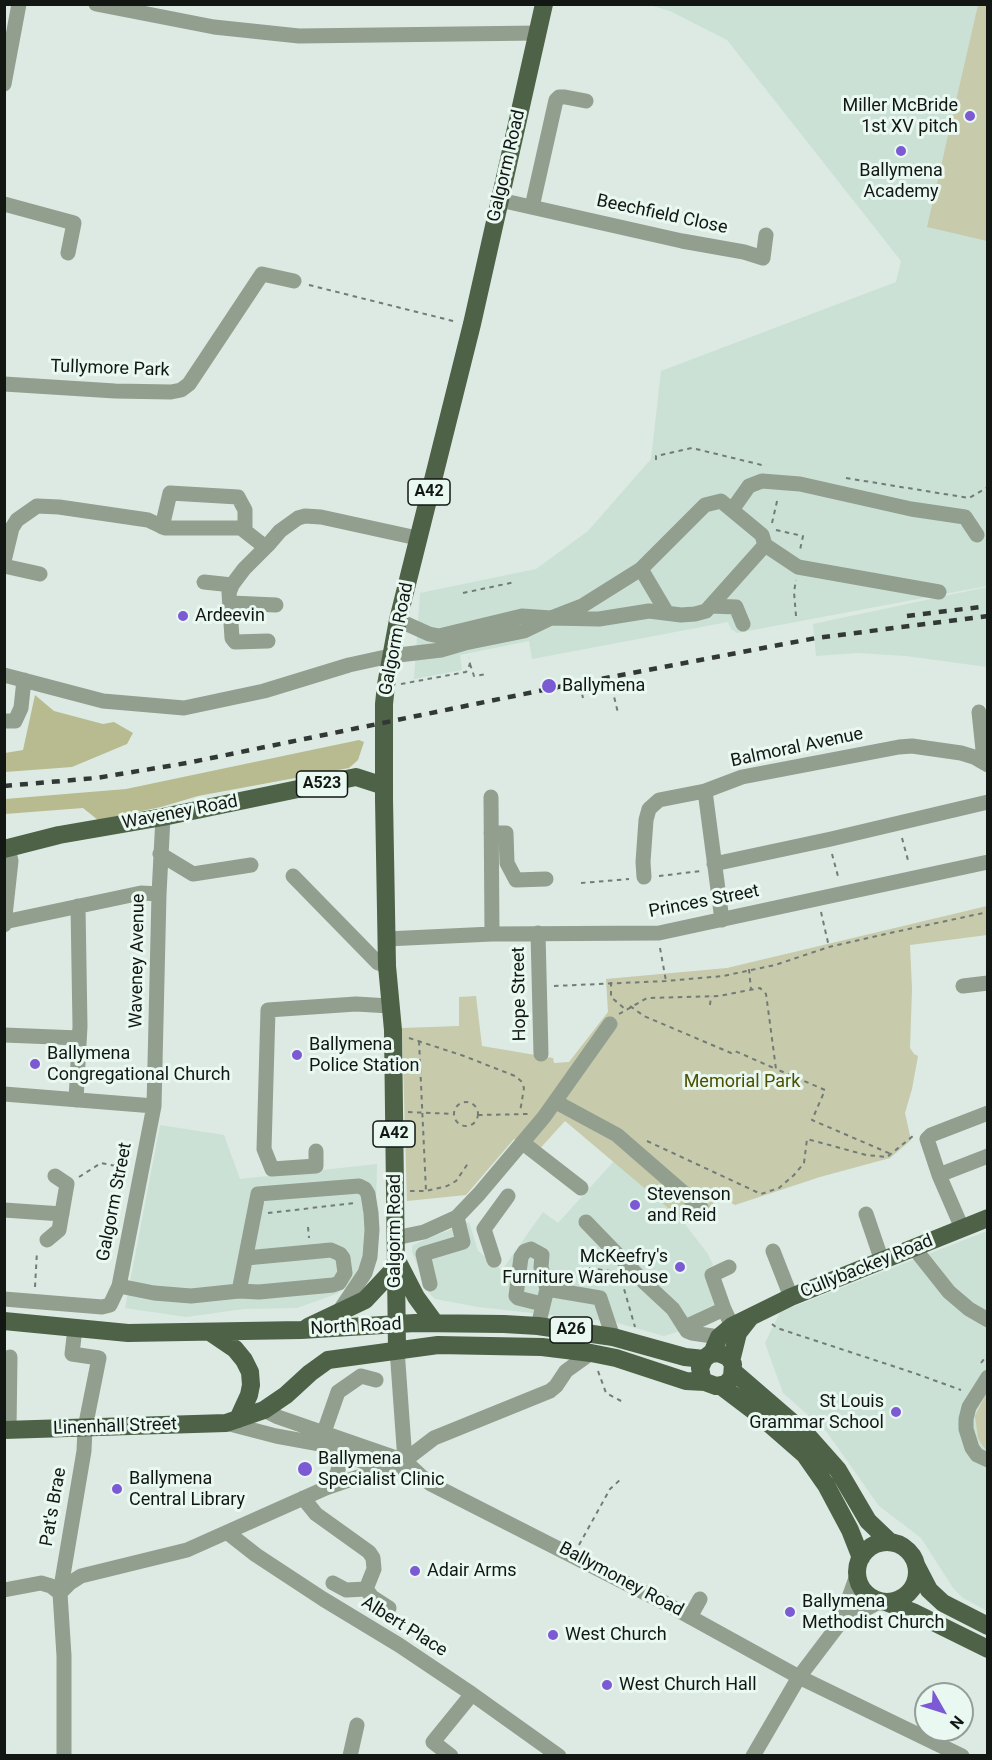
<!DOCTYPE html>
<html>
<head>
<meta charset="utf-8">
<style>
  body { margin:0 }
  #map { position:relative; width:992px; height:1760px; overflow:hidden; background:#dceae3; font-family:Roboto,sans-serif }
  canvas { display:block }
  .frame { position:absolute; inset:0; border:6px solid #121714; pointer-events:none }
  .north { position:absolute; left:914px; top:1682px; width:60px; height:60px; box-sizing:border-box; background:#e9f8f0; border:2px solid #939e98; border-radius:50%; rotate:129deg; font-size:16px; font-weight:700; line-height:24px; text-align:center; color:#121714 }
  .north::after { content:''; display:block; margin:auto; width:21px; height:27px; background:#7c5ad4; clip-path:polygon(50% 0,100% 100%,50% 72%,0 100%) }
</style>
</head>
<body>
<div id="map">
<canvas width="992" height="1760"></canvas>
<div class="frame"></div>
<div class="north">N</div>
</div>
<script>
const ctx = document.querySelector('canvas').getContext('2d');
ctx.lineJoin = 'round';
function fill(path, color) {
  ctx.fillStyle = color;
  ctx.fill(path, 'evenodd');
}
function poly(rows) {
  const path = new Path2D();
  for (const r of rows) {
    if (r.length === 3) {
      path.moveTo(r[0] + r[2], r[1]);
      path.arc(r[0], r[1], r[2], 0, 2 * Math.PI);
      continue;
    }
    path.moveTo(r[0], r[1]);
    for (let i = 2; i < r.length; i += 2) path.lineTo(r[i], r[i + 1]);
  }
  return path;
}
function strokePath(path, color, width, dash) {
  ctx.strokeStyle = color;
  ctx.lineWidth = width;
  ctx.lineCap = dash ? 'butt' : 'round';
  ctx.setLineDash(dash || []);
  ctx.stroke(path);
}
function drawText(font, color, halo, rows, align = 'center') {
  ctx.font = font + ' Roboto,sans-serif';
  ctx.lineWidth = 6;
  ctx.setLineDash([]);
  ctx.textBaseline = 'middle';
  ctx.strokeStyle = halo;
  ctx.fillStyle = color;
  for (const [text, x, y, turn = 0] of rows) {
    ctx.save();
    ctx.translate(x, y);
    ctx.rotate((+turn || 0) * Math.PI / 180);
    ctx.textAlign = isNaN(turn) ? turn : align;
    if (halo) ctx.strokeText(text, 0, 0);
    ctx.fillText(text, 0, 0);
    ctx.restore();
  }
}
const built = poly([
  [649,5,987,5,987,586,737,633,731,629,728,622,532,659,529,641,460,655,462,670,414,679,420,593,536,569,588,531,651,459,661,371,896,282,901,261,727,40,670,11],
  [987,587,987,667,906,656,857,653,816,656,813,624],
  [160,1125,224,1135,240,1179,377,1164,375,1248,365,1276,336,1294,297,1308,244,1309,186,1317,125,1308],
  [614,1161,681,1219,708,1254,713,1265,707,1269,721,1302,723,1318,664,1336,614,1322,478,1307,435,1299,428,1292,412,1252,412,1246,415,1244,469,1222,478,1251,502,1270,543,1212,558,1223],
  [987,1231,987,1611,963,1598,953,1588,921,1538,879,1506,826,1431,783,1393,765,1343,780,1312]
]);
const green = poly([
  [978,5,988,5,987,241,927,227],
  [987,906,987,935,910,945,912,989,910,1048,914,1054,918,1056,912,1089,905,1113,911,1140,890,1158,820,1177,735,1205,718,1195,712,1206,681,1219,565,1121,534,1155,514,1139,466,1195,407,1201,402,1028,459,1026,459,997,476,996,482,1046,553,1058,554,1063,569,1062,608,1012,606,979,727,968],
  [987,1392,987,1451,982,1445,978,1438,975,1416]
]);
const forest = poly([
  [35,695,54,711,103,724,114,722,133,733,127,744,72,767,5,772,5,753,23,750],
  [359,740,364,742,358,760,349,768,198,796,161,807,98,820,83,808,5,814,5,799,126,789]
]);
const path = poly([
  [309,285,457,322],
  [656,460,656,456,692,448,766,466],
  [846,478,969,498,988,487],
  [772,523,778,497],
  [776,530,803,536,800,550],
  [463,593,515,582],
  [796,616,794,592,796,580],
  [470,664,474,676,487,674],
  [610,680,618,713],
  [401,684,466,672,470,664,469,658],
  [580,686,583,698],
  [902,838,909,864],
  [832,854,839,880],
  [659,876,701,871],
  [581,883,629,879],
  [821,912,829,947],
  [660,948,666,981],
  [749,969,751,990],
  [611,982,611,997,625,1009],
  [554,986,666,981,723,976,775,965,829,947,890,933,988,912],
  [710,1005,711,996],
  [630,1006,644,1016,731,1053,735,1051,776,1069],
  [619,1014,647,998,719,996,760,988,766,994,767,1001,776,1069,825,1090,812,1120,891,1154],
  [409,1038,464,1056,515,1076,521,1081,524,1088,520,1112],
  [419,1041,426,1191],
  [466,1114,12],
  [408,1112,454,1114],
  [478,1115,529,1114],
  [647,1141,761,1194,779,1188,794,1175,804,1163,807,1139,866,1155,887,1157,913,1136],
  [79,1177,101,1163,126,1168],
  [410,1191,426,1191,447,1186,456,1181,469,1162],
  [268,1213,355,1203],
  [308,1227,309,1238],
  [589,1268,610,1271,622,1282,635,1327],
  [35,1287,37,1251],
  [772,1324,777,1328,914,1373,961,1390],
  [981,1363,988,1354],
  [598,1371,606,1393,623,1402],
  [579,1545,610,1489,621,1479]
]);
const minor = poly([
  [96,4,214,27,299,36,538,33],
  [4,84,19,4],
  [500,200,682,241,744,252,763,258,766,235],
  [4,204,74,223,68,253],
  [532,207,556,100,559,97,565,97,586,101],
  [4,384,115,391,171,392,181,390,189,384,262,274,294,281],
  [732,510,749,486,762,481,800,484,911,509,965,517,977,535],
  [162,527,170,493,238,497,245,510,245,530],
  [268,545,244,569,232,585,229,593,232,638,235,642,268,641],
  [765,545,798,567,939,592],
  [4,561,12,528,17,520,37,506,59,507,148,520,165,528,241,528,264,546,268,545,280,531,298,518,305,516,321,517,417,538],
  [4,566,40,574],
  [641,569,667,613],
  [204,582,232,585],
  [231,603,276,605],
  [711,606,736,607,743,624],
  [4,675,103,701,184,708,264,691,349,665,390,656,441,650,465,643,524,631,551,618,582,606,641,569,705,505,721,501,762,535,765,545,706,611,695,614,681,615,649,611,599,619,551,618,522,616,439,636,429,634,398,620],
  [979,712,983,750,979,760],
  [4,721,15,721,21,708,24,680],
  [491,797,492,934],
  [491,833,506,833,507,863,516,880,546,879],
  [160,854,193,874,251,865],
  [714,864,831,839,988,802],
  [293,876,378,963,387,966],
  [644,877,643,862,646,820,649,809,659,800,705,791],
  [722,920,705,791,742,777,899,747,912,746,961,753,974,757,988,765],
  [4,922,141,893,159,894],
  [4,925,11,861,8,848],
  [538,933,541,1054],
  [386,939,492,934,659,933,988,862],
  [963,986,988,983],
  [4,1035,79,1038],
  [4,1094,154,1106],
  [76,1100,80,1026,78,906],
  [556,1102,617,1135,701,1208],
  [523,1143,581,1188],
  [316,1151,316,1166,272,1169,264,1149,268,1010,356,1004,390,1006],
  [939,1175,988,1156],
  [4,1210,62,1214],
  [866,1214,882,1261],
  [586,1222,644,1282,673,1309,687,1331,692,1333,719,1337],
  [962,1228,939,1175,927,1139,931,1135,988,1113],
  [395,1238,424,1232,457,1217,479,1194,544,1117,610,1024],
  [47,1240,59,1230,67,1184,55,1176],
  [914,1248,949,1292,969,1309,988,1320],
  [773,1251,791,1297],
  [494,1260,484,1229,508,1196],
  [729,1267,712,1275,724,1309,732,1326],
  [430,1284,423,1254,463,1242,457,1217],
  [119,1286,154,1293,191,1296,239,1291,258,1194,359,1186,365,1189,368,1194,371,1213,372,1230,370,1257,365,1273,338,1313],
  [547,1289,600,1298,613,1337],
  [239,1291,259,1292,333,1285,339,1283,345,1273,343,1258,340,1254,331,1250,246,1258],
  [4,1299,102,1307,110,1305,119,1286,154,1106,159,894,163,817],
  [538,1326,547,1289,541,1267,542,1255,531,1249,525,1251,521,1257,516,1296,518,1298,542,1304],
  [685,1327,724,1309],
  [397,1349,405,1461,422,1477,431,1484,663,1602,799,1677,962,1756],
  [988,1377,969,1407,966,1419,966,1429,972,1448,977,1455,988,1460],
  [264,1410,278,1417,405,1461],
  [226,1423,276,1436,320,1444,374,1466,393,1464],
  [9,1430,10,1357],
  [324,1432,338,1392,361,1376,376,1380],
  [326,1488,337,1474,339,1466,339,1452],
  [303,1498,316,1514,369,1552,373,1558,374,1569,366,1589,372,1597,389,1608],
  [228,1533,256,1555,323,1599,399,1645,472,1694,559,1756],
  [333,1583,346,1590,366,1589],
  [4,1590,41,1583,51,1586,60,1593],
  [60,1593,70,1583,81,1576,187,1550,326,1488,358,1477,381,1476,391,1471,434,1438,550,1391,556,1386,566,1371,591,1353],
  [690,1617,700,1599],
  [840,1623,881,1601],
  [64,1756,64,1656,60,1593,84,1451,85,1428,99,1358,72,1354,75,1328],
  [350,1756,357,1725],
  [451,1756,433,1742,472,1694],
  [753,1756,799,1677,840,1623,857,1575]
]);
const major = poly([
  [4,849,59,835,163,817,356,777,384,786],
  [397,1260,416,1297,435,1323],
  [4,1321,128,1333,301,1330,415,1323,504,1324,538,1326,613,1337,685,1357,704,1359],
  [308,1327,365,1300,395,1268],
  [210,1332,235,1349,244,1360,250,1372,251,1385,249,1395,238,1419],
  [397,1349,393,1030,387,966,384,799,384,704,386,685,398,620,472,324,544,4],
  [712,1353,719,1337,732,1326,791,1297,988,1218],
  [731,1361,738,1333,749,1319],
  [734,1372,807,1435,838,1470,868,1521,890,1542],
  [721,1386,758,1414,805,1455,826,1485,850,1530,861,1558],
  [4,1430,226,1423,264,1410,286,1395,310,1373,328,1360,438,1345,542,1347,591,1353,616,1358,686,1381,705,1382,716,1386,726,1384,732,1377,733,1364,728,1357,718,1353,710,1354,704,1359,700,1368,702,1378,705,1382],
  [887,1572,30],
  [916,1565,929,1590,943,1603,988,1626],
  [886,1602,915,1613,988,1649]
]);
const rail = poly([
  [907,616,988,606],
  [4,786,96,778,187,763,558,687,816,638,988,616]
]);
const markers = [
  [970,116,6,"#7c5ad4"],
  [901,151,6,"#7c5ad4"],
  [183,616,6,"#7c5ad4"],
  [549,686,8,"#7c5ad4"],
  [297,1055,6,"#7c5ad4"],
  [35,1064,6,"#7c5ad4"],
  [635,1205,6,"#7c5ad4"],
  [680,1267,6,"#7c5ad4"],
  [896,1412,6,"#7c5ad4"],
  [305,1469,8,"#7c5ad4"],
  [117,1489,6,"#7c5ad4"],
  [415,1571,6,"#7c5ad4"],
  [790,1612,6,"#7c5ad4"],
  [553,1635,6,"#7c5ad4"],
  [607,1685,6,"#7c5ad4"]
];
const shields = [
  [429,492,42],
  [322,784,51],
  [394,1134,42],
  [571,1330,42]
];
const shieldNames = [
  ["A42",429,492],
  ["A523",322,784],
  ["A42",394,1134],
  ["A26",571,1330]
];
const poiNames = [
  ["Miller McBride",958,106,"right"],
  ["1st XV pitch",958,127,"right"],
  ["Ballymena",901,171,"center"],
  ["Academy",901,192,"center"],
  ["Ardeevin",195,616],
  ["Ballymena",562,686],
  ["Ballymena",309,1045],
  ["Police Station",309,1066],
  ["Ballymena",47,1054],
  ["Congregational Church",47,1075],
  ["Stevenson",647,1195],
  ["and Reid",647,1216],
  ["McKeefry's",668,1257,"right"],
  ["Furniture Warehouse",668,1278,"right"],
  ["St Louis",884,1402,"right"],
  ["Grammar School",884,1423,"right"],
  ["Ballymena",318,1459],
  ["Specialist Clinic",318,1480],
  ["Ballymena",129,1479],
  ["Central Library",129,1500],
  ["Adair Arms",427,1571],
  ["Ballymena",802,1602],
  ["Methodist Church",802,1623],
  ["West Church",565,1635],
  ["West Church Hall",619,1685]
];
const streetNames = [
  ["Galgorm Road",507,166,-77],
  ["Beechfield Close",662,215,12],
  ["Tullymore Park",110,369,2],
  ["Galgorm Road",397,639,-79],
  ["Balmoral Avenue",797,748,-12],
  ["Waveney Road",180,813,-11],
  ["Princes Street",704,902,-11],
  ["Waveney Avenue",138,961,-89],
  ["Hope Street",520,994,-91],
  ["Galgorm Street",115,1202,-79],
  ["Galgorm Road",395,1231,-90],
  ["Cullybackey Road",867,1267,-22],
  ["North Road",356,1327,-3],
  ["Linenhall Street",115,1427,-2],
  ["Pat's Brae",54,1507,-80],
  ["Ballymoney Road",621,1580,28],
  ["Albert Place",404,1627,32]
];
const parkNames = [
  ["Memorial Park",742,1082]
];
fill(built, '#cbe1d5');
fill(green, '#c7caab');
fill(forest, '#b7bb8f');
strokePath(path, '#727c77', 2, [4.5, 4.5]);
strokePath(minor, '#929e8e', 15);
strokePath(major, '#4d6246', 18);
strokePath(rail, '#323835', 4.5, [8, 8]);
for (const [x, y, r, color] of markers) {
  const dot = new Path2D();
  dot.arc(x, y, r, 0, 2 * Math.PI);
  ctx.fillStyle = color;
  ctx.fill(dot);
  strokePath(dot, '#e9f8f0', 2);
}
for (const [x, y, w] of shields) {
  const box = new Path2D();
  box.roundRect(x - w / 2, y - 13, w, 26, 4.5);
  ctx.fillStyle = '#e9f8f0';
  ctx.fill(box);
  strokePath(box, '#121714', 1.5);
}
drawText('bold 16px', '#121714', null, shieldNames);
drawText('18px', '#121714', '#e9f8f0', poiNames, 'left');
drawText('18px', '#121714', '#e9f8f0', streetNames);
drawText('18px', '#4d5001', '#e9f8f0', parkNames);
</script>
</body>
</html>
